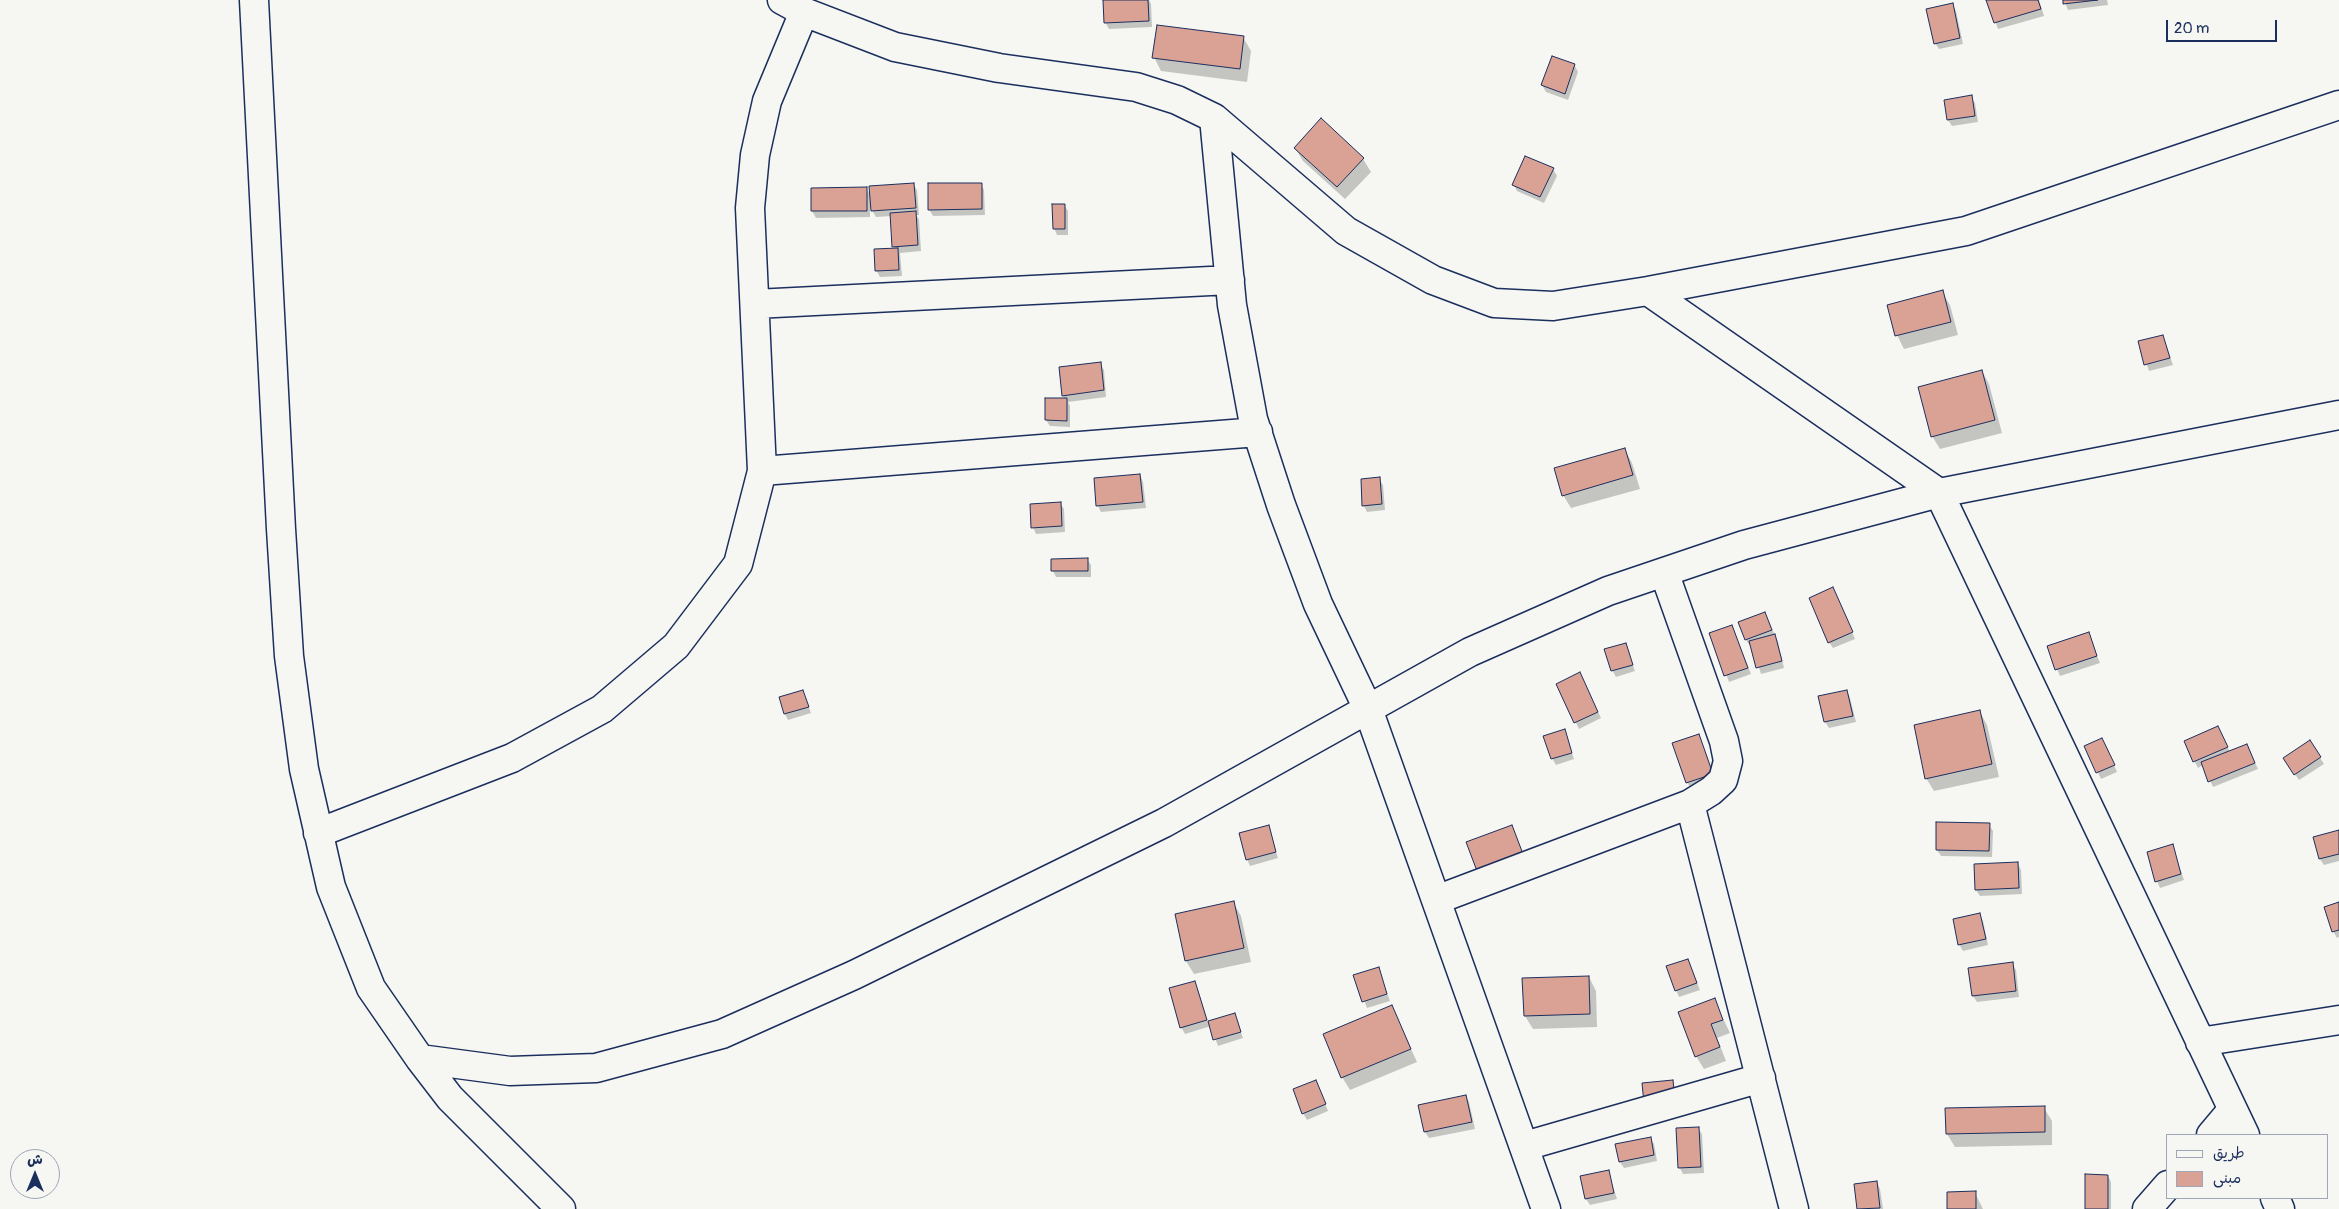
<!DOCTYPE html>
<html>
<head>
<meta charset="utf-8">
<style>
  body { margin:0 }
  #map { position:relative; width:2339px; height:1209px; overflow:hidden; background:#f6f6f2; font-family:Pangolin,"Playpen Sans Arabic",sans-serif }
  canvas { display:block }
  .legend { position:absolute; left:2166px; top:1134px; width:162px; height:65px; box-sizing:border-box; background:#f6f6f2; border:1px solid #9ea6b7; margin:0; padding:6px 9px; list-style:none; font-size:15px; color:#1b2f5e }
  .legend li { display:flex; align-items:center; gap:10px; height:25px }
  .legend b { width:25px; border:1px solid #9ea6b7 }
  .north { position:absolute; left:10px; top:1149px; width:50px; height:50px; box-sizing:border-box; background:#f6f6f2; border:1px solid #9ea6b7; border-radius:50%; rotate:0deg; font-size:14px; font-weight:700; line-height:20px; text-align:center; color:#1b2f5e }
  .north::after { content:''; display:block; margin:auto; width:18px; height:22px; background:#1b2f5e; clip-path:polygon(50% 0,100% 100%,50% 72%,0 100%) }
  .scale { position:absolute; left:2166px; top:20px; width:111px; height:22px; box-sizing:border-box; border:2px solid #1b2f5e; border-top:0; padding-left:6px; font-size:15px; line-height:18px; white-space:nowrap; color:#1b2f5e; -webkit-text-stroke:4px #f6f6f2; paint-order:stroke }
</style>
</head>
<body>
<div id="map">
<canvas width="2339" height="1209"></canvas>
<ul class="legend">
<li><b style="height:6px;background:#f6f6f2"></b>طريق</li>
<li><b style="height:14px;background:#daa294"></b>مبنى</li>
</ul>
<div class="north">ش</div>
<div class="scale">20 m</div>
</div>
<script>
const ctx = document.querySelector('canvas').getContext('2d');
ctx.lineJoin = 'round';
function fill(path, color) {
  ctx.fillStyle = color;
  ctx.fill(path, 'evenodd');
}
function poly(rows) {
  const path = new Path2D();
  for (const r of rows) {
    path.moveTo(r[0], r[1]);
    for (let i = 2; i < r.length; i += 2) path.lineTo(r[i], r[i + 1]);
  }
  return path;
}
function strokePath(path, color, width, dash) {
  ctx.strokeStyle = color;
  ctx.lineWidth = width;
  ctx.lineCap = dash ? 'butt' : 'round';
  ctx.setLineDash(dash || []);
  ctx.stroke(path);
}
const shadow = poly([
  [1104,0,1149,0,1151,4,1152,27,1109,29,1105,22],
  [1988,0,2039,0,2044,16,1998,29],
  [2064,0,2107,0,2108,5,2068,10],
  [1952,4,1956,11,1963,44,1939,49,1935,43],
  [1243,37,1251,51,1247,82,1161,71,1154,57],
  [1553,57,1575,66,1578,72,1568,100,1546,92,1542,85],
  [1971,97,1975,103,1978,122,1952,126,1948,120,1945,101],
  [1295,148,1363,159,1371,172,1345,199,1303,161],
  [1553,169,1557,176,1544,203,1517,191,1514,185],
  [913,184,917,190,919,215,916,215,919,219,921,251,900,253,902,276,880,277,876,270,895,250,892,216,876,217,870,207,870,217,816,218,812,211,812,189,866,188,871,197],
  [981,184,984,190,985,215,933,216,929,209],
  [1064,205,1068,211,1068,235,1057,235,1054,228],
  [1942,292,1950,305,1958,335,1904,349,1897,335],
  [2163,336,2173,365,2149,371,2139,342],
  [1100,364,1104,370,1106,397,1068,402,1070,406,1070,427,1050,426,1046,420,1065,399,1063,396],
  [1982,371,1989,384,2002,433,1940,449,1932,436],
  [1625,450,1632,463,1640,489,1571,508,1563,495],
  [1140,475,1143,482,1146,508,1101,512,1098,506],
  [1379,479,1383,485,1385,510,1367,512,1364,506],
  [1060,503,1064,509,1065,532,1036,534,1033,527],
  [1087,559,1091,565,1091,577,1056,577,1053,571],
  [1836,595,1855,639,1833,648,1829,642],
  [1768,620,1778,642,1784,668,1761,674,1752,645,1750,646,1746,640,1739,623],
  [1732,626,1751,674,1729,682,1711,634],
  [2088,634,2100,663,2060,676,2048,647],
  [1625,644,1635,671,1616,677,1612,670],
  [1583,680,1601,718,1579,729,1557,684],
  [1847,691,1850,698,1856,722,1829,728,1825,722],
  [803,692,811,713,788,720,785,714],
  [1980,712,1987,725,1999,777,1934,791,1926,778],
  [1564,730,1574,759,1556,765,1552,758],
  [2221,734,2230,752,2247,745,2258,769,2213,787,2203,765,2198,768,2185,742],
  [1699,735,1716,780,1691,789,1687,782],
  [2310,742,2324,764,2299,780,2288,764],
  [2106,746,2117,772,2101,779,2086,747],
  [1989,825,1993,831,1992,857,1941,856,1937,850],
  [1268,827,1278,858,1250,866,1247,859],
  [2339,831,2339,861,2324,865,2320,859],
  [2172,846,2184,880,2160,888,2157,881],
  [2018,864,2021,870,2022,894,1980,896,1976,890],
  [1233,902,1241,916,1251,962,1194,974,1186,961,1176,915],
  [2339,904,2339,937,2337,938,2333,931],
  [1980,915,1983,921,1988,945,1963,951,1959,944],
  [1688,960,1700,990,1679,997,1676,990],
  [2012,964,2016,970,2019,997,1977,1002,1973,996,1970,969],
  [1378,969,1390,1001,1367,1008,1355,976],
  [1589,977,1596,991,1597,1027,1533,1029,1525,1016],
  [1195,982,1208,1022,1234,1014,1243,1038,1218,1046,1211,1026,1185,1034,1181,1027],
  [1714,1000,1730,1033,1717,1038,1726,1061,1704,1069,1696,1056],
  [1392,1007,1417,1062,1350,1090,1342,1077],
  [1319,1088,1328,1111,1307,1120,1303,1113],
  [1466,1096,1469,1102,1475,1129,1429,1138,1425,1132],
  [2044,1108,2052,1121,2052,1145,1955,1147,1947,1134],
  [1698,1128,1702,1134,1704,1173,1683,1174,1680,1168],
  [1650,1138,1654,1144,1657,1161,1624,1168,1620,1162,1617,1145],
  [1608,1171,1617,1199,1590,1205,1586,1199,1582,1177],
  [2108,1176,2111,1182,2111,1209,2086,1209],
  [1877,1182,1880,1189,1883,1209,1859,1209,1855,1185],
  [1975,1193,1983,1209,1949,1209]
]);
const building = poly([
  [1103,0,1148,0,1149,21,1104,23,1103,0],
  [1986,0,2038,0,2041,9,1994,23,1986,0],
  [2063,0,2098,0,2063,4,2063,0],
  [1953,3,1960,38,1934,44,1926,9,1953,3],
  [1157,25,1244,36,1240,69,1152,58,1157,25],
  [1552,56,1575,64,1565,94,1541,85,1552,56],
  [1972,95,1975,116,1947,120,1944,100,1972,95],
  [1321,118,1364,158,1337,187,1294,148,1321,118],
  [1525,156,1554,168,1540,197,1512,185,1525,156],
  [914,183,916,208,871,211,869,186,914,183],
  [928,183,982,183,982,209,928,210,928,183],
  [867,187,867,211,811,211,811,188,867,187],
  [1052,204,1065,204,1065,229,1053,229,1052,204],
  [916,211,918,245,892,247,890,213,916,211],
  [898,248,899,270,875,271,874,249,898,248],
  [1943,290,1951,322,1895,336,1887,305,1943,290],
  [2163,335,2170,358,2144,365,2138,341,2163,335],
  [1101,362,1104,390,1062,396,1059,367,1101,362],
  [1982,370,1995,420,1931,437,1918,387,1982,370],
  [1045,398,1067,398,1067,421,1045,420,1045,398],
  [1625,448,1633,475,1562,496,1554,468,1625,448],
  [1140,474,1143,502,1096,506,1094,478,1140,474],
  [1380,477,1382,504,1362,506,1361,479,1380,477],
  [1061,502,1062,526,1031,528,1030,504,1061,502],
  [1088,558,1088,571,1051,571,1051,559,1088,558],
  [1833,587,1853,632,1828,643,1809,598,1833,587],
  [1765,612,1772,630,1745,640,1738,622,1765,612],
  [1732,625,1748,668,1724,676,1709,633,1732,625],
  [2089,632,2097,656,2055,670,2047,646,2089,632],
  [1775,634,1782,661,1756,668,1749,641,1775,634],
  [1626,643,1633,665,1611,671,1604,649,1626,643],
  [1580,672,1598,712,1574,723,1556,684,1580,672],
  [803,690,809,707,784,714,779,697,803,690],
  [1847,690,1853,716,1824,722,1818,696,1847,690],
  [1980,710,1992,764,1925,779,1914,725,1980,710],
  [2218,726,2228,747,2193,762,2184,741,2218,726],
  [1565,729,1572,753,1551,759,1543,736,1565,729],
  [1699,734,1713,774,1686,783,1672,743,1699,734],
  [2102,738,2115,765,2096,773,2084,746,2102,738],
  [2310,740,2321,757,2294,775,2283,758,2310,740],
  [2247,744,2255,763,2208,782,2201,762,2247,744],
  [1936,822,1990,823,1989,851,1936,850,1936,822],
  [1269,825,1276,852,1246,860,1239,833,1269,825],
  [1512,825,1523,854,1477,871,1466,842,1512,825],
  [2339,830,2339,854,2319,859,2313,837,2339,830],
  [2173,844,2181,874,2155,882,2147,852,2173,844],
  [2018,862,2019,888,1975,890,1974,864,2018,862],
  [1234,901,1244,948,1185,961,1175,914,1234,901],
  [2339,902,2339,930,2332,932,2324,907,2339,902],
  [1980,913,1986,939,1958,945,1953,919,1980,913],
  [1688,959,1697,983,1675,991,1666,966,1688,959],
  [2013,962,2016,991,1972,996,1968,968,2013,962],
  [1379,967,1387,994,1362,1002,1353,975,1379,967],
  [1589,976,1590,1014,1524,1016,1522,978,1589,976],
  [1195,981,1207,1020,1180,1028,1169,988,1195,981],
  [1715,998,1723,1020,1711,1024,1720,1047,1695,1057,1678,1012,1715,998],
  [1392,1005,1411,1049,1341,1078,1323,1034,1392,1005],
  [1235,1013,1241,1032,1213,1040,1208,1021,1235,1013],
  [1316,1080,1326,1104,1302,1114,1293,1089,1316,1080],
  [1673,1080,1675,1100,1644,1104,1642,1083,1673,1080],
  [1466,1095,1472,1122,1424,1132,1418,1105,1466,1095],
  [2045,1106,2045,1132,1946,1134,1945,1108,2045,1106],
  [1699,1127,1701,1167,1678,1168,1676,1128,1699,1127],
  [1651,1137,1654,1155,1619,1162,1615,1144,1651,1137],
  [1609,1170,1614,1193,1585,1199,1580,1176,1609,1170],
  [2085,1174,2108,1175,2108,1209,2085,1209,2085,1174],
  [1877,1181,1880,1208,1857,1209,1854,1184,1877,1181],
  [1976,1191,1976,1209,1947,1209,1947,1192,1976,1191]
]);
const minor = poly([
  [254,0,281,529,289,656,304,769,331,887,371,988,420,1059,450,1098,561,1209],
  [782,0,804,12,895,47,999,68,1136,87,1177,100,1214,118,1346,231,1433,280,1494,303,1553,306,1648,291,1966,231,2339,105],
  [1214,118,1232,305,1253,419,1281,505,1318,604,1368,709,1546,1209],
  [1648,291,1939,493,2245,1135],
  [755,304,1230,280],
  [762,471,1258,432],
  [1690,804,1794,1209],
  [318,833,512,758,602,709,676,646,738,564,762,471,750,208,755,155,767,101,804,12],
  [1436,900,1690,804,1711,791,1723,780,1728,761,1724,741,1664,572],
  [2200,1042,2339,1020],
  [420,1059,510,1071,596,1068,722,1034,854,975,1164,823,1470,652,1608,591,1744,545,1939,493,2339,415],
  [2211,1135,2232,1110],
  [1525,1146,1761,1078],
  [2275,1198,2280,1209],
  [2147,1209,2168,1185]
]);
fill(shadow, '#0003');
fill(building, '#daa294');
strokePath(building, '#1b2f5e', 1);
strokePath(minor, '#1b2f5e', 31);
strokePath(minor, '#f6f6f2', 28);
</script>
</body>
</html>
